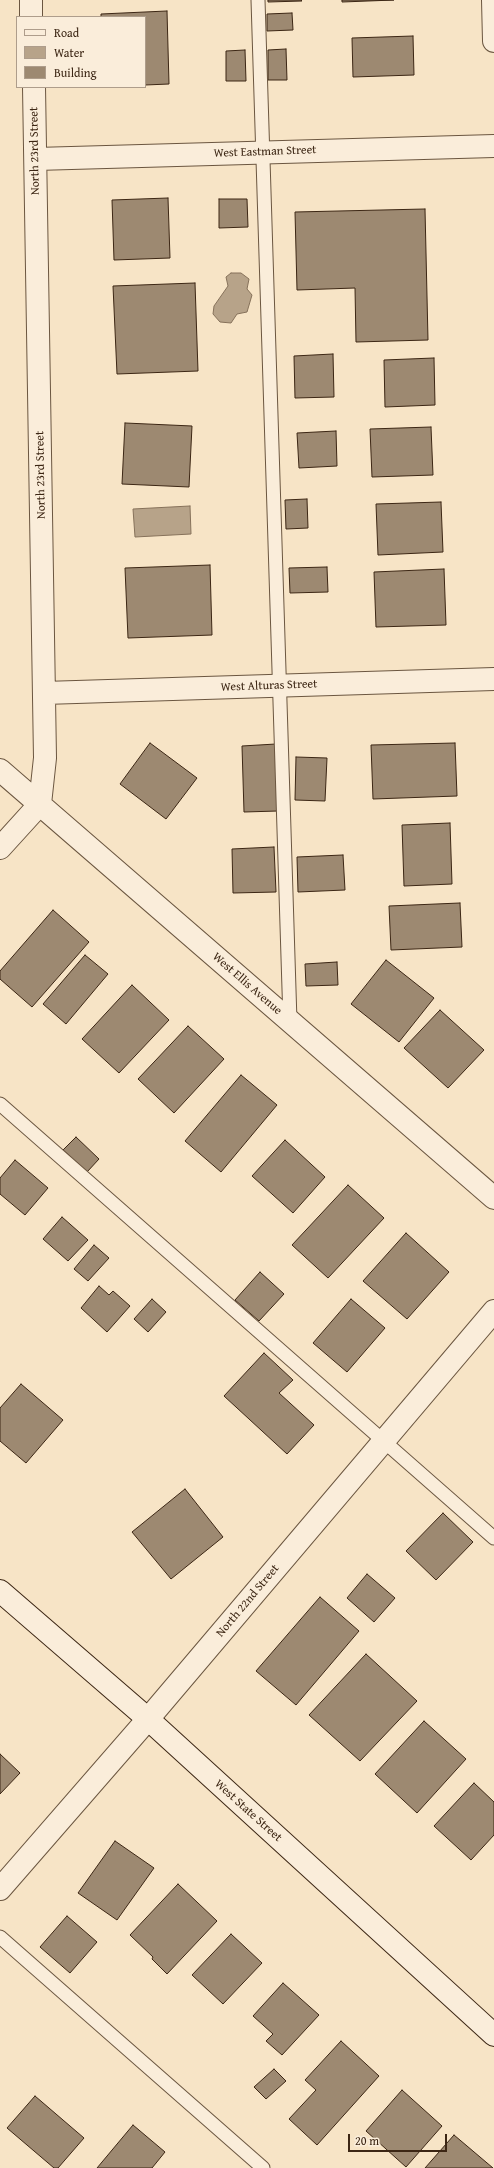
<!DOCTYPE html>
<html>
<head>
<meta charset="utf-8">
<style>
  body { margin:0 }
  #map { position:relative; width:494px; height:2168px; overflow:hidden; background:#f7e4c6; font-family:"Gentium Book Plus",serif }
  canvas { display:block }
  .legend { position:absolute; left:16px; top:16px; width:130px; height:72px; box-sizing:border-box; background:#faedda; border:1px solid #ae9d8b; margin:0; padding:5px 7px; list-style:none; font-size:12px; color:#3c2614 }
  .legend li { display:flex; align-items:center; gap:8px; height:20px }
  .legend b { width:20px; border:1px solid #ae9d8b }
  .scale { position:absolute; left:348px; top:2134px; width:99px; height:18px; box-sizing:border-box; border:2px solid #3c2614; border-top:0; padding-left:5px; font-size:12px; line-height:14px; white-space:nowrap; color:#3c2614; -webkit-text-stroke:3px #faedda; paint-order:stroke }
</style>
</head>
<body>
<div id="map">
<canvas width="494" height="2168"></canvas>
<ul class="legend">
<li><b style="height:5px;background:#faedda"></b>Road</li>
<li><b style="height:11px;background:#b7a389"></b>Water</li>
<li><b style="height:11px;background:#9d8971"></b>Building</li>
</ul>
<div class="scale">20 m</div>
</div>
<script>
const ctx = document.querySelector('canvas').getContext('2d');
ctx.lineJoin = 'round';
function fill(path, color) {
  ctx.fillStyle = color;
  ctx.fill(path, 'evenodd');
}
function poly(rows) {
  const path = new Path2D();
  for (const r of rows) {
    path.moveTo(r[0], r[1]);
    for (let i = 2; i < r.length; i += 2) path.lineTo(r[i], r[i + 1]);
  }
  return path;
}
function strokePath(path, color, width, dash) {
  ctx.strokeStyle = color;
  ctx.lineWidth = width;
  ctx.lineCap = dash ? 'butt' : 'round';
  ctx.setLineDash(dash || []);
  ctx.stroke(path);
}
function drawText(font, color, halo, rows, align = 'center') {
  ctx.font = font + ' "Gentium Book Plus",serif';
  ctx.lineWidth = 3;
  ctx.setLineDash([]);
  ctx.textBaseline = 'middle';
  ctx.strokeStyle = halo;
  ctx.fillStyle = color;
  for (const [text, x, y, turn = 0] of rows) {
    ctx.save();
    ctx.translate(x, y);
    ctx.rotate((+turn || 0) * Math.PI / 180);
    ctx.textAlign = isNaN(turn) ? turn : align;
    if (halo) ctx.strokeText(text, 0, 0);
    ctx.fillText(text, 0, 0);
    ctx.restore();
  }
}
const water = poly([
  [231,273,241,273,249,279,247,289,252,295,247,312,237,314,231,323,220,322,213,314,214,306,228,286,226,277,231,273],
  [190,506,191,534,135,537,133,509,190,506]
]);
const building = poly([
  [268,0,301,0,302,1,268,2,268,0],
  [342,0,394,0,342,2,342,0],
  [167,11,169,84,145,85,145,17,101,17,101,14,167,11],
  [292,13,293,30,267,31,267,14,292,13],
  [413,36,414,75,353,77,352,38,413,36],
  [286,49,287,80,268,80,268,50,286,49],
  [245,50,246,81,226,81,226,51,245,50],
  [168,198,170,258,114,260,112,200,168,198],
  [219,199,247,199,248,227,219,228,219,199],
  [425,209,428,340,356,342,355,288,297,290,295,212,425,209],
  [195,283,198,371,117,374,113,286,195,283],
  [333,354,334,397,295,398,294,356,333,354],
  [434,358,435,405,385,407,384,360,434,358],
  [125,423,192,426,189,487,122,484,125,423],
  [431,427,433,475,372,477,370,429,431,427],
  [336,431,337,466,299,468,297,433,336,431],
  [307,499,308,528,286,529,285,500,307,499],
  [441,502,443,552,378,555,376,504,441,502],
  [210,565,212,635,128,638,125,568,210,565],
  [327,567,328,592,290,593,289,568,327,567],
  [444,569,446,625,376,627,374,572,444,569],
  [150,743,197,778,166,819,120,784,150,743],
  [455,743,457,796,373,799,371,745,455,743],
  [276,744,278,811,244,812,242,746,276,744],
  [296,757,327,758,325,801,295,800,296,757],
  [450,823,452,884,404,886,402,825,450,823],
  [274,847,276,892,233,893,232,849,274,847],
  [343,855,345,890,298,892,297,857,343,855],
  [460,903,462,947,391,950,389,906,460,903],
  [53,910,89,942,32,1007,0,979,0,971,53,910],
  [85,955,108,974,66,1024,43,1004,85,955],
  [386,960,434,998,399,1042,351,1004,386,960],
  [337,962,338,985,306,986,305,964,337,962],
  [132,985,169,1020,119,1073,82,1039,132,985],
  [440,1010,484,1050,448,1088,404,1048,440,1010],
  [188,1026,224,1059,174,1113,138,1079,188,1026],
  [241,1075,277,1105,221,1172,185,1141,241,1075],
  [76,1137,99,1159,87,1172,63,1150,76,1137],
  [285,1140,325,1177,293,1213,252,1176,285,1140],
  [15,1160,48,1188,25,1215,0,1194,0,1178,15,1160],
  [348,1185,384,1218,328,1278,292,1245,348,1185],
  [62,1217,88,1240,68,1261,43,1239,62,1217],
  [406,1233,449,1272,407,1319,363,1281,406,1233],
  [94,1245,109,1258,88,1281,74,1269,94,1245],
  [260,1272,284,1294,259,1321,235,1300,260,1272],
  [99,1286,109,1295,113,1291,130,1306,107,1332,81,1308,99,1286],
  [152,1299,166,1312,148,1332,134,1319,152,1299],
  [351,1299,385,1328,347,1372,313,1343,351,1299],
  [264,1353,293,1380,279,1393,314,1425,287,1454,224,1396,264,1353],
  [21,1384,63,1420,26,1463,0,1441,0,1408,21,1384],
  [185,1489,223,1537,171,1579,132,1532,185,1489],
  [443,1513,473,1542,436,1580,406,1551,443,1513],
  [367,1574,395,1598,374,1622,347,1598,367,1574],
  [320,1597,359,1631,296,1705,256,1671,320,1597],
  [366,1654,417,1701,360,1761,309,1715,366,1654],
  [424,1721,466,1759,417,1813,375,1774,424,1721],
  [0,1754,20,1773,0,1794,0,1754],
  [474,1783,494,1802,494,1835,471,1860,434,1826,474,1783],
  [115,1841,154,1868,117,1920,78,1893,115,1841],
  [178,1884,217,1921,167,1974,152,1959,153,1957,130,1935,178,1884],
  [67,1916,97,1942,70,1973,40,1947,67,1916],
  [231,1934,262,1963,223,2004,192,1975,231,1934],
  [283,1983,319,2015,282,2055,266,2041,273,2034,253,2016,283,1983],
  [341,2041,379,2076,317,2145,289,2119,316,2090,305,2080,341,2041],
  [274,2069,286,2081,266,2099,254,2087,274,2069],
  [402,2090,442,2126,406,2167,366,2131,402,2090],
  [35,2096,84,2138,58,2168,54,2168,7,2128,35,2096],
  [133,2125,165,2152,152,2168,97,2168,133,2125],
  [454,2135,493,2168,425,2168,454,2135]
]);
const service = poly([
  [258,0,290,1021],
  [0,1104,494,1538],
  [0,1937,263,2168]
]);
const minor = poly([
  [31,0,31,17],
  [493,0,494,41],
  [36,159,494,146],
  [44,693,494,679],
  [0,770,494,1198],
  [0,848,40,804,45,758,34,87],
  [0,1889,148,1719,494,1311]
]);
const secondary = poly([
  [0,1591,148,1719,494,2035]
]);
const streetNames = [
  ["North 23rd Street",35,151,-91],
  ["West Eastman Street",265,152,-2],
  ["North 23rd Street",41,475,-91],
  ["West Alturas Street",269,686,-2],
  ["West Ellis Avenue",247,984,41],
  ["North 22nd Street",248,1601,-50],
  ["West State Street",248,1811,42]
];
fill(water, '#b7a389');
strokePath(water, '#86715a', 1);
fill(building, '#9d8971');
strokePath(building, '#3c2614', 1);
strokePath(service, '#6b5640', 15);
strokePath(minor, '#6b5640', 24);
strokePath(secondary, '#3c2614', 24);
strokePath(service, '#faedda', 13);
strokePath(minor, '#faedda', 22);
strokePath(secondary, '#faedda', 22);
drawText('12px', '#3c2614', '#faedda', streetNames);
</script>
</body>
</html>
